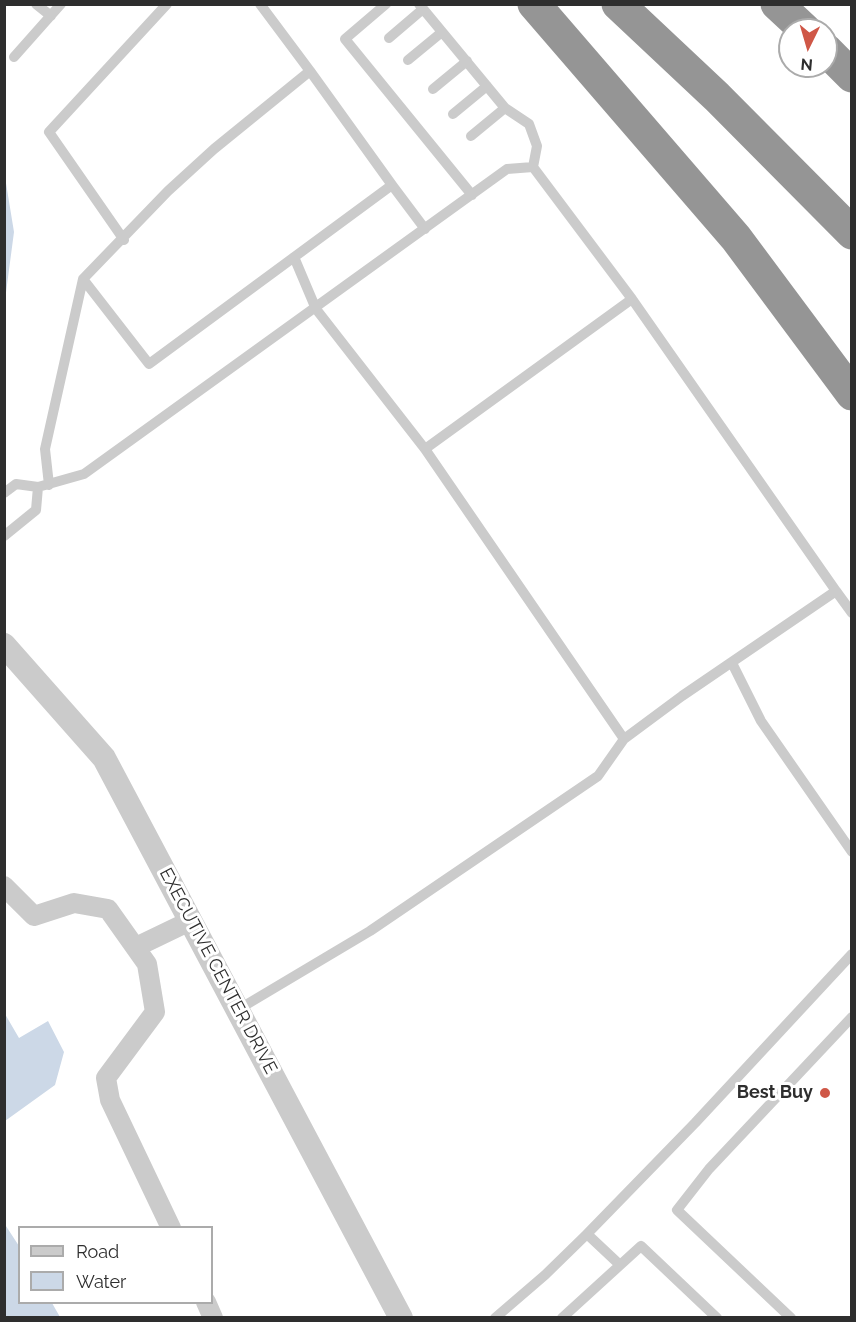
<!DOCTYPE html>
<html>
<head>
<meta charset="utf-8">
<style>
  body { margin:0 }
  #map { position:relative; width:856px; height:1322px; overflow:hidden; background:#fff; font-family:Raleway,sans-serif }
  canvas { display:block }
  .frame { position:absolute; inset:0; border:6px solid #2e2e2e; pointer-events:none }
  .legend { position:absolute; left:18px; top:1226px; width:195px; height:78px; box-sizing:border-box; background:#fff; border:2px solid #ababab; margin:0; padding:8px 10px; list-style:none; font-size:18px; color:#2e2e2e }
  .legend li { display:flex; align-items:center; gap:12px; height:30px }
  .legend b { width:30px; border:2px solid #ababab }
  .north { position:absolute; left:778px; top:18px; width:60px; height:60px; box-sizing:border-box; background:#fff; border:2px solid #ababab; border-radius:50%; rotate:185deg; font-size:16px; font-weight:700; line-height:24px; text-align:center; color:#2e2e2e }
  .north::after { content:''; display:block; margin:auto; width:21px; height:27px; background:#cf5747; clip-path:polygon(50% 0,100% 100%,50% 72%,0 100%) }
</style>
</head>
<body>
<div id="map">
<canvas width="856" height="1322"></canvas>
<div class="frame"></div>
<ul class="legend">
<li><b style="height:8px;background:#cbcbcb"></b>Road</li>
<li><b style="height:16px;background:#ccd8e7"></b>Water</li>
</ul>
<div class="north">N</div>
</div>
<script>
const ctx = document.querySelector('canvas').getContext('2d');
ctx.lineJoin = 'round';
function fill(path, color) {
  ctx.fillStyle = color;
  ctx.fill(path, 'evenodd');
}
function poly(rows) {
  const path = new Path2D();
  for (const r of rows) {
    path.moveTo(r[0], r[1]);
    for (let i = 2; i < r.length; i += 2) path.lineTo(r[i], r[i + 1]);
  }
  return path;
}
function strokePath(path, color, width, dash) {
  ctx.strokeStyle = color;
  ctx.lineWidth = width;
  ctx.lineCap = dash ? 'butt' : 'round';
  ctx.setLineDash(dash || []);
  ctx.stroke(path);
}
function drawText(font, color, halo, rows, align = 'center') {
  ctx.font = font + ' Raleway,sans-serif';
  ctx.lineWidth = 6;
  ctx.setLineDash([]);
  ctx.textBaseline = 'middle';
  ctx.strokeStyle = halo;
  ctx.fillStyle = color;
  for (const [text, x, y, turn = 0] of rows) {
    ctx.save();
    ctx.translate(x, y);
    ctx.rotate((+turn || 0) * Math.PI / 180);
    ctx.textAlign = isNaN(turn) ? turn : align;
    if (halo) ctx.strokeText(text, 0, 0);
    ctx.fillText(text, 0, 0);
    ctx.restore();
  }
}
const water = poly([
  [5,177,14,232,5,300,4,177],
  [5,1014,19,1038,48,1021,64,1052,55,1085,5,1121],
  [4,1223,19,1246,20,1302,52,1303,60,1317,5,1317]
]);
const service = poly([
  [36,4,51,16],
  [260,4,310,71],
  [386,4,345,39,472,195],
  [419,4,505,108,529,124,537,146,533,167],
  [389,38,423,9],
  [14,57,61,4],
  [408,60,442,32],
  [433,89,467,61],
  [453,114,487,86],
  [471,136,505,108],
  [392,185,425,229],
  [124,240,49,132,167,4],
  [294,257,316,309,425,449,624,739],
  [425,449,632,299],
  [49,485,45,449,83,279,168,191,214,149,310,71,392,185,149,364,83,279],
  [4,493,16,484,38,487,84,474,507,169,533,167,632,299,836,591,682,696,624,739,598,776,370,931,239,1009],
  [4,536,36,510,38,487],
  [836,591,852,613],
  [732,663,761,721,852,852],
  [587,1234,620,1265],
  [495,1318,545,1275,587,1234,695,1123,852,954],
  [562,1318,641,1246,717,1318],
  [791,1318,677,1210,709,1169,852,1017]
]);
const minor = poly([
  [4,886,34,916,74,903,108,909,147,964,155,1012,106,1078,110,1100,171,1228],
  [136,947,190,921],
  [206,1302,213,1318]
]);
const tertiary = poly([
  [4,645,104,758,401,1318]
]);
const motorway = poly([
  [534,4,736,238,852,394],
  [618,4,717,97,852,233],
  [777,4,805,30],
  [826,50,852,76]
]);
const markers = [
  [825,1093,6,"#cf5747"]
];
const streetNames = [
  ["EXECUTIVE CENTER DRIVE",218,971,62]
];
const poiNames = [
  ["Best Buy",813,1093]
];
fill(water, '#ccd8e7');
strokePath(service, '#cbcbcb', 10);
strokePath(minor, '#cbcbcb', 20);
strokePath(tertiary, '#cbcbcb', 24);
strokePath(motorway, '#959595', 33);
for (const [x, y, r, color] of markers) {
  const dot = new Path2D();
  dot.arc(x, y, r, 0, 2 * Math.PI);
  ctx.fillStyle = color;
  ctx.fill(dot);
  strokePath(dot, '#fff', 2);
}
drawText('18px', '#2e2e2e', '#fff', streetNames);
drawText('bold 18px', '#2e2e2e', '#fff', poiNames, 'right');
</script>
</body>
</html>
